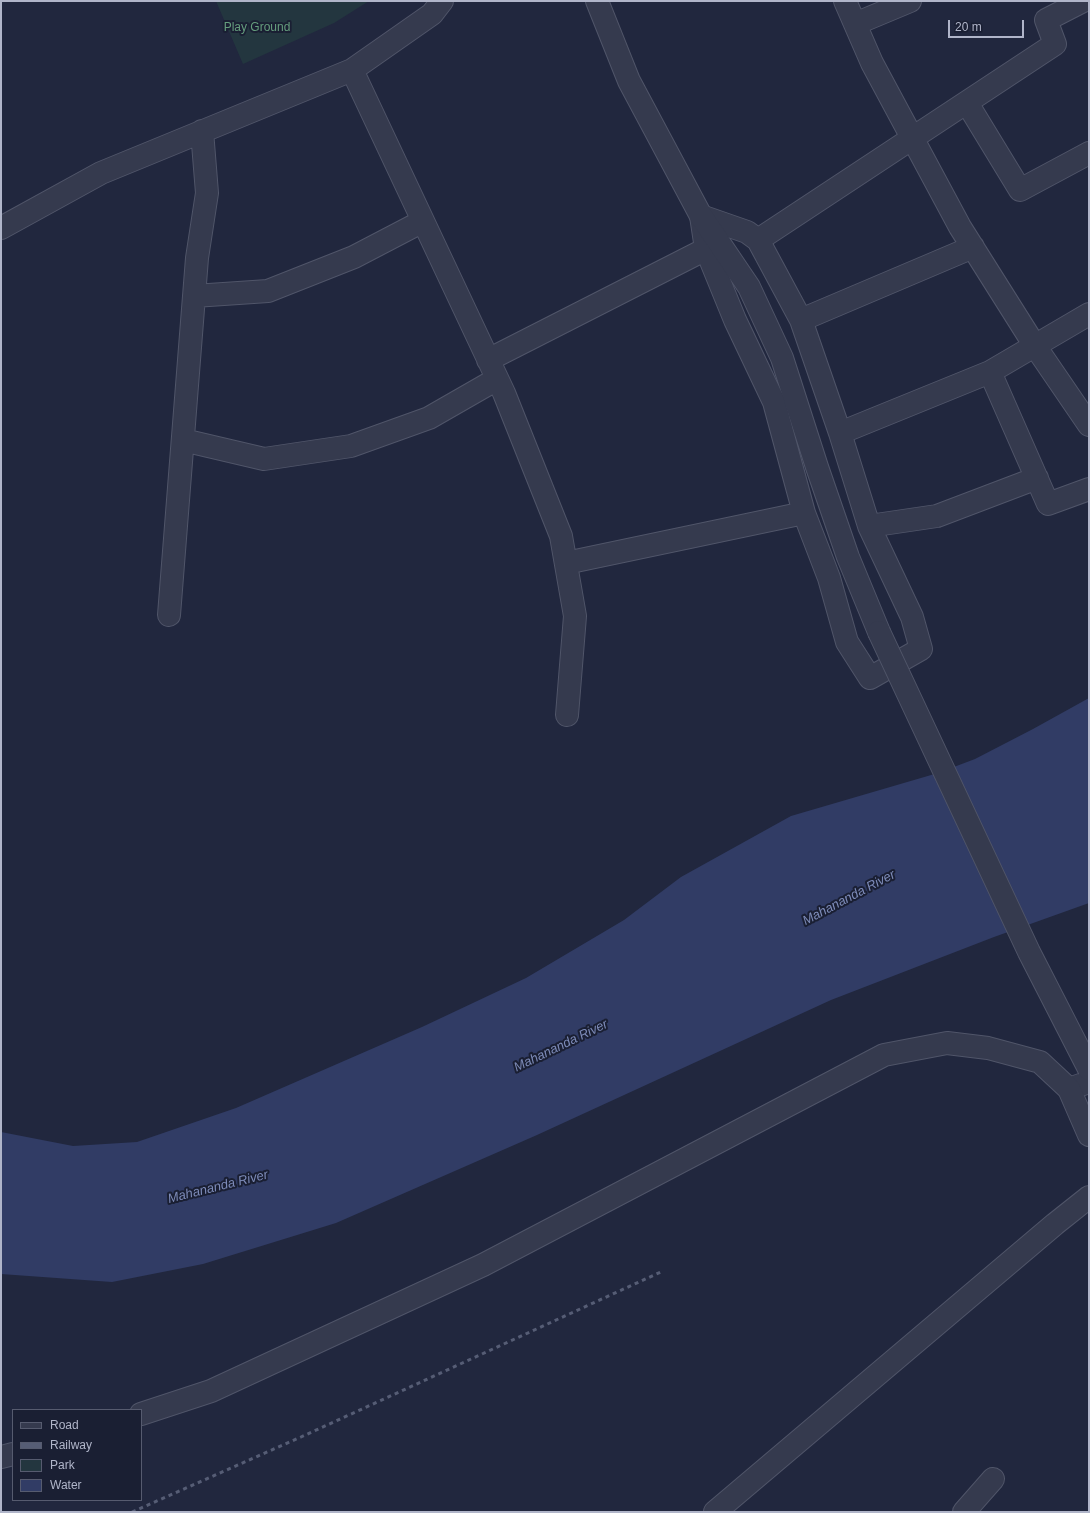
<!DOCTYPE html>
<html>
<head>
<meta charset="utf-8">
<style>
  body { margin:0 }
  #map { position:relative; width:1090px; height:1513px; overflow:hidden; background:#21273e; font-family:Arial,sans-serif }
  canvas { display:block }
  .frame { position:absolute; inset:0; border:2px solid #b0b5c9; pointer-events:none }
  .legend { position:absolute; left:12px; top:1409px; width:130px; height:92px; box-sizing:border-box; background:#1a1f33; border:1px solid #565b6f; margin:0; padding:5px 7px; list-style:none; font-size:12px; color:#b0b5c9 }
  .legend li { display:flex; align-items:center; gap:8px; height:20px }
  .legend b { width:20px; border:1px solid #565b6f }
  .scale { position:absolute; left:948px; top:20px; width:76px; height:18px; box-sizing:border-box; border:2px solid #b0b5c9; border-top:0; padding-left:5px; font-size:12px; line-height:14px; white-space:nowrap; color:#b0b5c9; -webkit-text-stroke:3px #1a1f33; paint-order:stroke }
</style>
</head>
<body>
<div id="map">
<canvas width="1090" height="1513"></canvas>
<div class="frame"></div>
<ul class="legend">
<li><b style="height:5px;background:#353a4e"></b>Road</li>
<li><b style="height:5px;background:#565d75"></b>Railway</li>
<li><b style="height:11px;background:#23363f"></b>Park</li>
<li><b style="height:11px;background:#313c65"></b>Water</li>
</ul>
<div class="scale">20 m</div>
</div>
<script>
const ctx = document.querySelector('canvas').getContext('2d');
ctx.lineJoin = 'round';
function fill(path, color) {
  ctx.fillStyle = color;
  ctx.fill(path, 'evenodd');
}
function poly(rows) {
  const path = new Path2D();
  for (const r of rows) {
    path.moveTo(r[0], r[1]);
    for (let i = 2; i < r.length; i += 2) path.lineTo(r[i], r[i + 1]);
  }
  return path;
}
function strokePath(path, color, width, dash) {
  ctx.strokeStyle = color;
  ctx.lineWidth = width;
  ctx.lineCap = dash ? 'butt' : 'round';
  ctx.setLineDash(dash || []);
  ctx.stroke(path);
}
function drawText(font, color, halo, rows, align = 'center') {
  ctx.font = font + ' Arial,sans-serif';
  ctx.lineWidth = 4;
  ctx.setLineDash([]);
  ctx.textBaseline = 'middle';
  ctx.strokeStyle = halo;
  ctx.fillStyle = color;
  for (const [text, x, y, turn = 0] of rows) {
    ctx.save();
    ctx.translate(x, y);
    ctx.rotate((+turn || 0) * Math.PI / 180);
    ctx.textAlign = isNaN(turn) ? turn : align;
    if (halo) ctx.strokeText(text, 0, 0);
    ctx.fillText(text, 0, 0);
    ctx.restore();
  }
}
const green = poly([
  [216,1,369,1,334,23,243,64]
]);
const water = poly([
  [1089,698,1089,903,994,937,831,1000,537,1135,336,1223,203,1264,112,1282,1,1274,1,1132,73,1146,137,1142,236,1108,422,1027,526,978,624,920,681,877,791,816,938,773,975,759,1033,729]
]);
const minor = poly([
  [845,1,872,63,960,227,1035,346,1089,425],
  [855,24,910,1],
  [352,70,504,393,561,536,575,616,567,715],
  [967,103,1020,190,1089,153],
  [701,216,747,232,758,240,801,320,840,433,869,526,912,617,921,649,870,678,847,642,829,578,804,513,774,402,735,320,706,249,701,216],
  [1,228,101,173,352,70,432,14,442,1],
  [758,240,1055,44,1046,20,1083,1],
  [194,296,268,291,354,257,423,221],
  [801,320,973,247],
  [488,360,706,249],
  [990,372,1048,504,1089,489],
  [840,433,990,372,1089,314],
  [183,440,264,459,351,446,429,418,497,379],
  [869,526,937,516,1037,478],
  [566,563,804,513],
  [169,615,197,258,207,193,202,131],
  [1069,1089,1089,1082],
  [964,1512,993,1479]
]);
const tertiary = poly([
  [597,1,629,81,701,216,749,287,782,358,817,467,848,557,879,632],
  [141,1414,211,1391,483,1265,884,1055,947,1043,988,1048,1040,1062,1069,1089,1089,1135],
  [1,1457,13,1454],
  [715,1512,1055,1224,1089,1197]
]);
const rail = poly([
  [132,1512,301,1437,663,1271]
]);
const tertiaryBridge = poly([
  [879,632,1029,952,1089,1069]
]);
const parkNames = [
  ["Play Ground",257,28]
];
const waterNames = [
  ["Mahananda River",849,898,-28],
  ["Mahananda River",561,1046,-26],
  ["Mahananda River",218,1187,-14]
];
fill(green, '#23363f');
fill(water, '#313c65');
strokePath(minor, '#505569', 24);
strokePath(tertiary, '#505569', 24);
strokePath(minor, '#353a4e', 22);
strokePath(tertiary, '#353a4e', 22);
strokePath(rail, '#565d75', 3, [4, 4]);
strokePath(tertiaryBridge, '#505569', 24, []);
strokePath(tertiaryBridge, '#353a4e', 22);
drawText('12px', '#659d7d', '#1a1f33', parkNames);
drawText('italic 13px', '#7d8bb8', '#1a1f33', waterNames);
</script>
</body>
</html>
